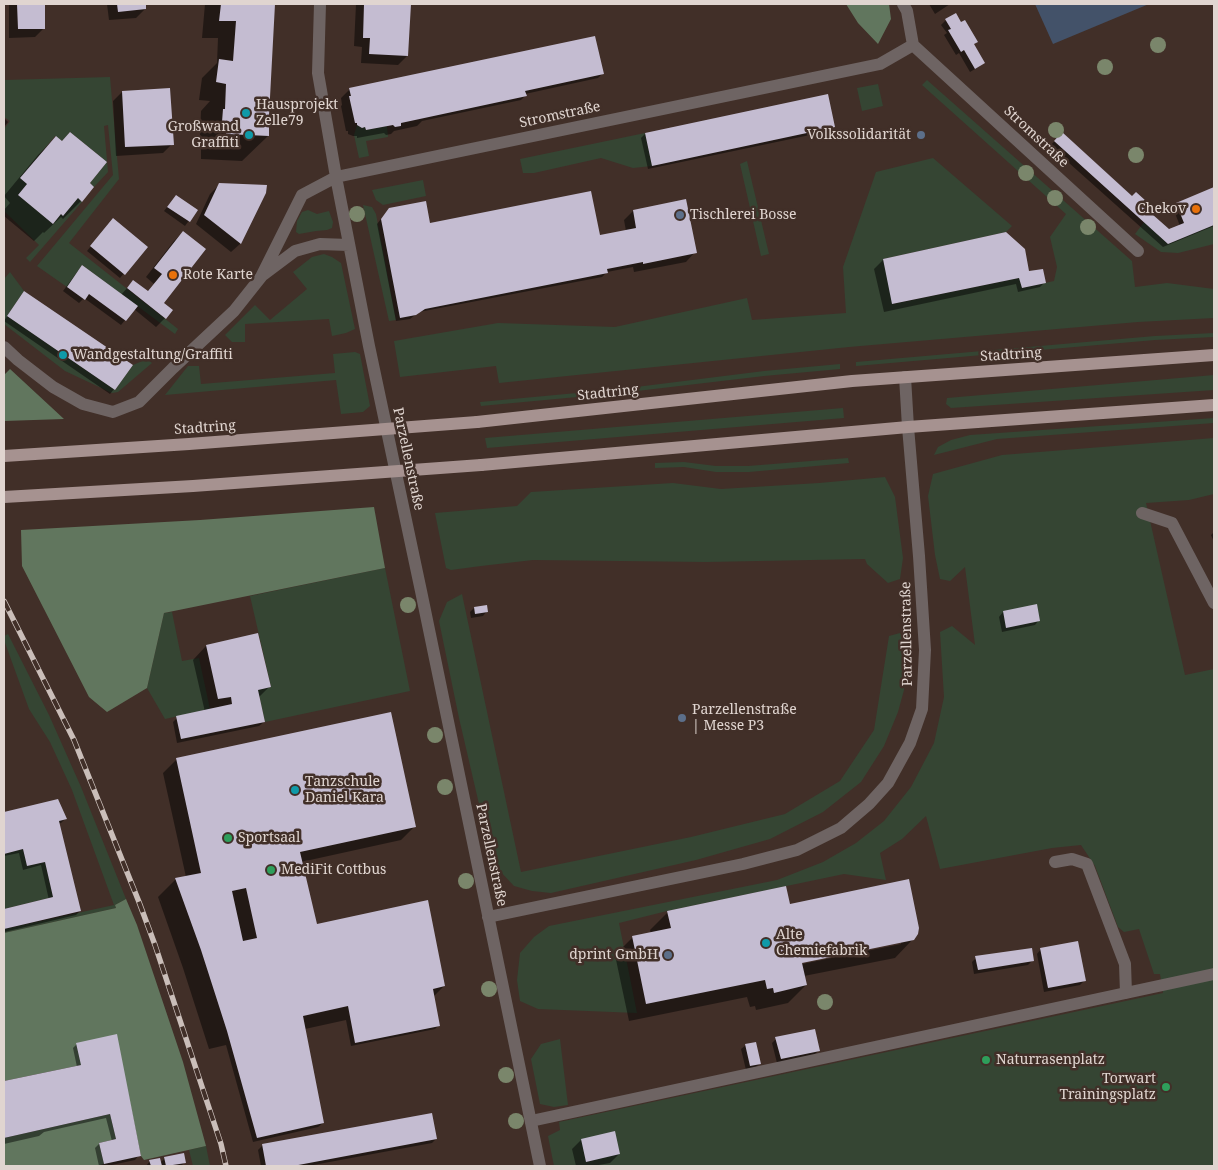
<!DOCTYPE html>
<html>
<head>
<meta charset="utf-8">
<style>
  body { margin:0 }
  #map { position:relative; width:1218px; height:1170px; overflow:hidden; background:#412f28; font-family:"Noto Serif",serif }
  canvas { display:block }
  .frame { position:absolute; inset:0; border:5px solid #e0d5d0; pointer-events:none }
</style>
</head>
<body>
<div id="map">
<canvas width="1218" height="1170"></canvas>
<div class="frame"></div>
</div>
<script>
const ctx = document.querySelector('canvas').getContext('2d');
ctx.lineJoin = 'round';
function fill(path, color) {
  ctx.fillStyle = color;
  ctx.fill(path, 'evenodd');
}
function poly(rows) {
  const path = new Path2D();
  for (const r of rows) {
    path.moveTo(r[0], r[1]);
    for (let i = 2; i < r.length; i += 2) path.lineTo(r[i], r[i + 1]);
  }
  return path;
}
function strokePath(path, color, width, dash) {
  ctx.strokeStyle = color;
  ctx.lineWidth = width;
  ctx.lineCap = dash ? 'butt' : 'round';
  ctx.setLineDash(dash || []);
  ctx.stroke(path);
}
function drawText(font, color, halo, rows, align = 'center') {
  ctx.font = font + ' "Noto Serif",serif';
  ctx.lineWidth = 5;
  ctx.setLineDash([]);
  ctx.textBaseline = 'middle';
  ctx.strokeStyle = halo;
  ctx.fillStyle = color;
  for (const [text, x, y, turn = 0] of rows) {
    ctx.save();
    ctx.translate(x, y);
    ctx.rotate((+turn || 0) * Math.PI / 180);
    ctx.textAlign = isNaN(turn) ? turn : align;
    if (halo) ctx.strokeText(text, 0, 0);
    ctx.fillText(text, 0, 0);
    ctx.restore();
  }
}
const green = poly([
  [110,77,119,179,69,243,178,329,175,334,82,265,67,287,37,266,113,175,108,125,104,126,108,172,94,187,90,183,107,162,70,132,62,141,55,136,20,178,27,184,18,195,53,224,61,214,63,216,78,198,82,202,30,262,26,258,39,245,4,211,4,129,10,121,4,117,4,80],
  [927,80,1132,261,1135,287,1167,283,1214,289,1214,318,1138,322,849,347,499,383,496,366,400,377,394,341,498,323,615,327,747,298,752,320,846,313,843,267,876,172,933,158,1012,226,1006,232,883,259,893,304,1019,278,1022,288,1054,281,1057,267,1050,237,1066,214,922,85],
  [878,84,883,106,862,111,857,88],
  [357,125,362,128,365,127,366,130,387,126,388,137,366,141,369,156,359,158,354,135],
  [645,133,652,166,633,168,601,158,534,173,523,173,520,159],
  [747,161,769,254,761,256,740,164],
  [423,180,426,196,383,205,376,200,372,190],
  [363,205,372,207,376,214,396,320,389,321],
  [308,210,317,214,329,211,333,222,332,228,327,230,316,231,299,234,296,232,297,221,302,212],
  [1144,222,1168,244,1214,225,1214,244,1178,253,1161,252,1135,234],
  [324,254,332,257,341,263,355,329,346,333,332,336,329,319,245,324,245,342,232,342,225,335,255,305,270,320,307,289,293,272,312,257],
  [10,272,24,291,7,316,115,390,133,365,147,359,152,363,118,392,112,393,65,371,4,324,4,279],
  [1214,333,1214,337,1155,340,856,366,856,362,1155,336],
  [355,352,360,354,370,406,363,412,341,414,336,380,165,395,188,366,199,366,201,384,335,373,333,354],
  [840,364,840,369,764,376,620,393,481,406,480,402,620,389,764,371],
  [1214,375,1214,390,951,408,946,404,947,398],
  [843,408,844,418,487,448,485,438],
  [1214,418,1214,423,997,439,934,455,938,447,951,440,970,435],
  [1214,438,1214,494,1189,500,1146,503,1185,675,1214,669,1214,1166,554,1166,548,1136,560,1130,559,1122,1163,993,1160,974,1154,974,1139,929,1124,932,1118,927,1095,866,1081,845,1052,848,940,869,926,816,902,839,880,853,886,880,844,874,667,911,619,923,637,1013,538,1009,520,1001,517,980,520,953,534,937,549,926,777,880,823,862,856,843,884,821,911,787,934,743,944,697,940,632,952,626,975,645,965,567,950,581,940,579,935,555,928,496,933,474,1002,455],
  [848,458,849,463,749,472,716,472,684,467,655,468,655,463,684,462,716,466,748,466],
  [885,477,895,497,903,558,900,579,888,583,867,564,865,559,706,562,533,560,481,566,451,570,446,568,435,513,517,506,531,492,673,483,721,489,819,483],
  [385,568,410,691,265,722,258,690,271,687,250,596],
  [462,594,521,872,691,837,785,814,840,781,874,730,889,636,900,633,908,651,904,690,898,712,884,746,861,782,823,812,770,839,696,860,551,893,532,891,514,886,498,869,485,830,459,718,439,621,447,602],
  [172,612,182,661,199,658,210,709,165,719,147,688,164,613],
  [8,634,49,715,81,787,126,899,115,905,116,908,4,933,4,929,114,905,72,790,50,742,29,709,4,640,4,636],
  [23,849,27,866,45,862,53,897,4,909,4,854],
  [560,1039,568,1105,554,1107,540,1104,531,1059,541,1044],
  [206,1146,210,1166,193,1166,189,1150]
]);
const forest = poly([
  [846,4,889,4,891,19,878,44,858,23],
  [10,369,64,419,4,421,4,375],
  [374,507,385,568,164,613,147,688,107,712,89,697,22,566,21,530,200,520],
  [126,899,137,925,183,1062,206,1146,144,1160,141,1156,116,1035,81,1065,4,1081,4,933,116,908,115,905],
  [110,1114,116,1139,99,1143,104,1164,96,1166,4,1166,4,1138]
]);
const water = poly([
  [1035,4,1149,4,1053,44]
]);
const shadow = poly([
  [9,4,44,4,44,28,35,37,9,38],
  [107,4,145,4,145,9,136,18,109,20],
  [205,4,273,4,268,136,242,161,201,159,201,147,197,147,198,136,200,135,201,111,210,101,199,100,202,78,217,63,218,38,202,38],
  [356,4,410,4,407,56,398,65,361,63,362,47,354,46],
  [929,4,950,4,935,14],
  [955,15,984,62,980,66,970,72,959,53,956,55,944,35,947,33,941,25,945,21],
  [602,74,598,78,525,94,525,96,521,100,422,121,417,126,394,131,391,134,386,135,384,133,357,138,357,136,353,136,348,134,348,131,346,131,341,106,342,105,341,98,350,89],
  [122,92,172,144,163,153,116,156,113,101],
  [827,96,833,127,829,131,648,169,641,138,645,134],
  [4,118,8,122,4,127],
  [1062,133,1169,230,1180,226,1173,208,1177,204,1214,189,1214,226,1163,247,1050,146],
  [56,137,61,142,88,183,92,187,81,201,63,219,61,217,44,233,43,232,34,241,4,216,4,210,10,203,4,196,38,155],
  [219,185,265,193,240,244,231,252,196,224,210,194],
  [176,196,196,211,185,226,164,211],
  [633,211,695,252,686,262,634,272,633,267,607,272,602,277,419,312,410,319,396,321,377,224,385,214,429,225,599,236,626,231,624,220],
  [109,224,146,247,120,278,87,251],
  [183,232,162,303,165,318,156,327,134,309,121,325,84,298,79,303,63,291,78,271,121,295,133,281,147,292,154,284,146,277,174,241],
  [883,260,1028,273,1044,283,1040,287,1018,292,1016,284,884,312,874,269],
  [20,297,114,389,110,394,4,321],
  [1214,532,1214,542,1211,535],
  [1036,605,1039,620,1035,625,1002,632,999,617,1003,612],
  [474,608,487,611,483,616,471,618,470,612],
  [206,646,269,687,258,698,264,722,259,726,177,743,173,722,177,718,205,712,193,660],
  [177,759,414,827,401,840,301,862,316,926,444,986,433,997,439,1025,435,1029,351,1046,346,1020,305,1029,323,1123,318,1127,253,1142,226,1045,209,1049,183,968,158,897,176,879,186,877,163,773],
  [57,800,65,819,61,823,58,824,80,911,76,915,4,932,4,910,49,900,41,865,23,870,19,853,4,856,4,813],
  [789,905,913,939,895,958,804,976,806,985,788,1003,756,1010,755,1006,750,1007,747,997,629,1021,615,955,633,937,651,934,650,930,668,912],
  [901,941,901,944,797,965,796,963],
  [1041,949,1084,981,1080,985,1044,992,1037,954],
  [976,958,1032,961,1028,965,974,974,972,962],
  [776,1039,819,1050,814,1055,777,1063,772,1043],
  [77,1044,139,1155,135,1160,107,1166,99,1166,95,1148,99,1144,112,1141,106,1118,44,1132,39,1136,4,1144,4,1083,77,1067,73,1048],
  [746,1045,760,1063,755,1068,746,1070,741,1049],
  [436,1139,432,1143,308,1166,261,1166,258,1150,262,1146],
  [581,1140,619,1154,610,1163,593,1166,576,1166,572,1149],
  [165,1158,185,1162,181,1166,146,1166,150,1161,160,1163]
]);
const building = poly([
  [17,4,45,4,45,29,18,29],
  [117,4,146,4,146,9,118,12],
  [221,4,275,4,269,116,269,136,226,134,226,122,222,122,223,109,225,109,226,84,216,82,219,59,233,61,236,21,219,21],
  [364,4,411,4,408,56,369,54,370,38,363,38],
  [956,13,961,22,965,20,978,42,974,44,985,63,975,69,964,50,961,52,948,30,951,29,945,19],
  [595,36,604,74,525,91,527,96,401,123,401,126,395,127,393,125,366,130,365,127,362,128,357,125,357,123,355,123,349,96,351,96,349,88],
  [170,88,174,145,125,147,122,91],
  [828,94,835,127,652,166,645,133],
  [70,132,107,162,90,183,94,187,82,202,78,198,63,216,61,214,53,224,18,195,27,184,20,178,56,136,62,141],
  [1062,132,1132,196,1136,192,1156,210,1152,214,1169,229,1184,223,1176,203,1214,187,1214,225,1168,244,1054,141],
  [219,183,267,185,266,193,241,244,204,215],
  [591,191,600,235,636,228,633,210,686,199,697,253,643,264,643,262,607,269,608,273,425,309,416,315,400,318,381,219,389,208,426,201,430,223],
  [176,195,198,210,190,222,167,207],
  [113,218,148,247,125,275,90,246],
  [183,231,206,249,164,303,173,310,166,319,127,288,133,280,148,291,162,274,154,268],
  [1006,232,1025,249,1029,271,1043,269,1046,283,1022,288,1019,278,892,304,883,259],
  [82,265,138,306,126,321,89,294,85,300,67,287],
  [24,291,133,365,115,390,7,316],
  [1037,604,1040,621,1006,628,1003,611],
  [487,605,488,612,475,614,474,607],
  [258,633,271,687,258,690,265,722,181,739,176,716,232,704,231,697,218,699,206,645],
  [391,712,416,827,300,852,317,924,428,900,445,986,433,989,440,1026,355,1043,348,1006,303,1016,324,1123,257,1138,227,1031,201,950,175,878,201,873,176,758],
  [246,888,257,938,243,941,232,891],
  [58,799,67,819,59,821,81,911,4,929,4,909,53,897,45,862,27,866,23,849,4,854,4,834,5,834,4,812],
  [909,879,919,928,918,934,914,940,802,963,807,985,774,993,773,988,767,989,765,980,646,1004,632,936,671,928,667,911,786,886,790,904],
  [1078,941,1086,981,1048,988,1040,948],
  [1032,948,1034,961,978,970,975,956],
  [815,1029,820,1051,781,1059,775,1037],
  [117,1034,141,1156,104,1164,99,1143,116,1139,110,1114,4,1138,4,1081,81,1065,76,1043],
  [756,1042,761,1064,750,1066,745,1044],
  [432,1113,437,1139,293,1166,266,1166,262,1144],
  [615,1131,620,1154,586,1162,581,1139],
  [184,1153,186,1163,166,1166,164,1157],
  [160,1158,162,1166,151,1166,149,1160]
]);
const service = poly([
  [1142,513,1172,523,1214,603],
  [1055,862,1072,859,1087,864,1125,964,1126,993],
  [531,1121,1214,974]
]);
const minor = poly([
  [320,4,318,73,336,177,369,346,421,591,540,1166],
  [903,4,907,11,913,45,1138,251],
  [263,275,295,251,320,244,349,245],
  [4,347,18,360,53,387,83,404,113,412,139,402,173,368,234,311,261,277,302,195,336,177,880,64,913,45],
  [488,917,743,864,797,850,841,828,869,804,888,783,910,743,922,709,925,650,919,556,908,427,905,377]
]);
const primary = poly([
  [477,422,852,381,1214,355],
  [481,465,908,427,1214,405]
]);
const rail = poly([
  [4,601,74,740,139,902,155,945,221,1144,226,1166]
]);
const primaryBridge = poly([
  [4,456,189,444,477,422],
  [4,497,193,486,481,465]
]);
const trees = [
  [1158,45],
  [1105,67],
  [1056,130],
  [1136,155],
  [1026,173],
  [1055,198],
  [357,214],
  [1088,227],
  [408,605],
  [435,735],
  [445,787],
  [466,881],
  [489,989],
  [825,1002],
  [506,1075],
  [516,1121]
];
const markers = [
  [246,113,5,"#0f9aa8"],
  [249,135,5,"#0f9aa8"],
  [921,135,5,"#5c6f8a"],
  [1196,209,5,"#e8710a"],
  [680,215,5,"#5c6f8a"],
  [173,275,5,"#e8710a"],
  [63,355,5,"#0f9aa8"],
  [682,718,5,"#5c6f8a"],
  [295,790,5,"#0f9aa8"],
  [228,838,5,"#2e9e5b"],
  [271,870,5,"#2e9e5b"],
  [766,943,5,"#0f9aa8"],
  [668,955,5,"#5c6f8a"],
  [986,1060,5,"#2e9e5b"],
  [1166,1087,5,"#2e9e5b"]
];
const poiNames = [
  ["Hausprojekt",256,105],
  ["Zelle79",256,121],
  ["Großwand",239,127,"right"],
  ["Graffiti",239,143,"right"],
  ["Volkssolidarität",911,135,"right"],
  ["Chekov",1186,209,"right"],
  ["Tischlerei Bosse",690,215],
  ["Rote Karte",183,275],
  ["Wandgestaltung/Graffiti",73,355],
  ["Parzellenstraße",692,710],
  ["| Messe P3",692,726],
  ["Tanzschule",305,782],
  ["Daniel Kara",305,798],
  ["Sportsaal",238,838],
  ["MediFit Cottbus",281,870],
  ["Alte",776,935],
  ["Chemiefabrik",776,951],
  ["dprint GmbH",658,955,"right"],
  ["Naturrasenplatz",996,1060],
  ["Torwart",1156,1079,"right"],
  ["Trainingsplatz",1156,1095,"right"]
];
const streetNames = [
  ["Stromstraße",560,115,-12],
  ["Stromstraße",1036,137,43],
  ["Stadtring",1011,355,-4],
  ["Stadtring",608,393,-6],
  ["Stadtring",205,428,-4],
  ["Parzellenstraße",408,459,78],
  ["Parzellenstraße",907,634,-91],
  ["Parzellenstraße",491,855,78]
];
fill(green, '#354533');
fill(forest, '#61765e');
fill(water, '#435269');
fill(shadow, '#0007');
fill(building, '#c4bcd1');
strokePath(service, '#6e6463', 12);
strokePath(minor, '#6e6463', 12);
strokePath(primary, '#a69290', 12);
strokePath(rail, '#cabeb9', 5.5);
strokePath(rail, '#412f28', 4, [11]);
strokePath(primaryBridge, '#a69290', 12);
ctx.fillStyle = '#7a866b';
for (const [x, y] of trees) {
  ctx.beginPath();
  ctx.arc(x, y, 8, 0, 2 * Math.PI);
  ctx.fill();
}
for (const [x, y, r, color] of markers) {
  const dot = new Path2D();
  dot.arc(x, y, r, 0, 2 * Math.PI);
  ctx.fillStyle = color;
  ctx.fill(dot);
  strokePath(dot, '#412f28', 2);
}
drawText('14px', '#e0d5d0', '#412f28', poiNames, 'left');
drawText('14px', '#e0d5d0', '#412f28', streetNames);
</script>
</body>
</html>
